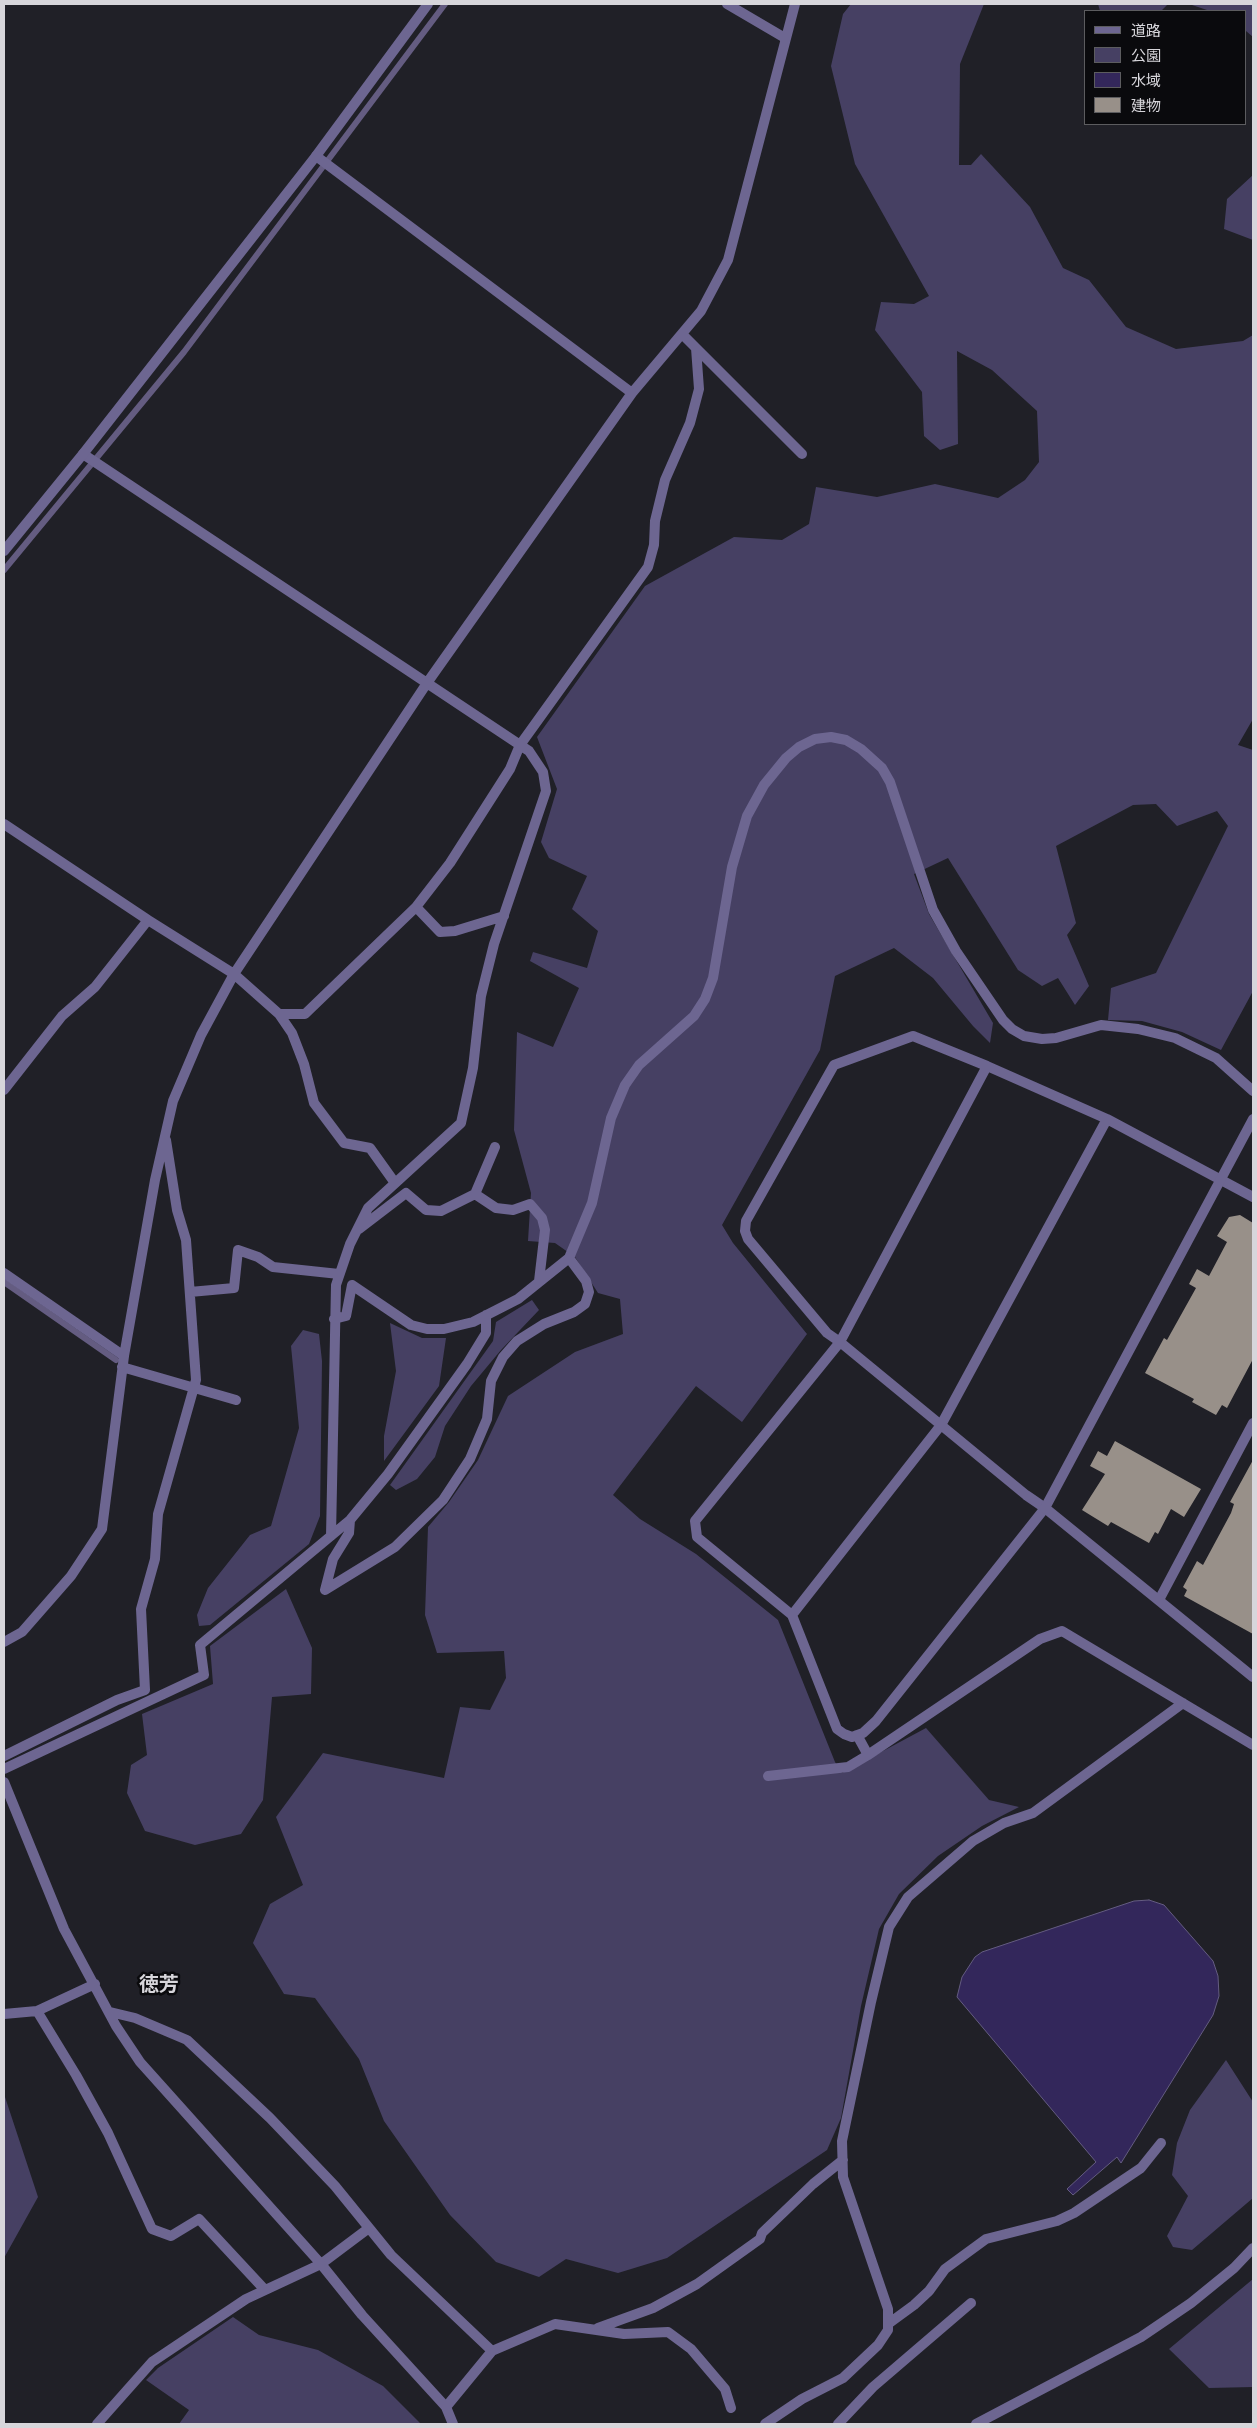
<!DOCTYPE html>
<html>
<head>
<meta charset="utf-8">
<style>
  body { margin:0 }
  #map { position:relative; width:1257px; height:2428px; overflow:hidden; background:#202027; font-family:Mulish,"Noto Sans JP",sans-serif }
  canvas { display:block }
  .frame { position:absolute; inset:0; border:5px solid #d7d6db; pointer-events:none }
  .legend { position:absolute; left:1084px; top:10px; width:162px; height:115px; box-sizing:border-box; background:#0a0a0d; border:1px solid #5c5c5f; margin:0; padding:6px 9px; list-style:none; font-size:15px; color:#d7d6db }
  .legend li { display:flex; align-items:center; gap:10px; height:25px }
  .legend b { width:25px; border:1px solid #5c5c5f }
</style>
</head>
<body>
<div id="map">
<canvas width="1257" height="2428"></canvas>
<div class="frame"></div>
<ul class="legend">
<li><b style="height:6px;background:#6d6691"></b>道路</li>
<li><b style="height:14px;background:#464063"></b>公園</li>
<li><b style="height:14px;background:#33275b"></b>水域</li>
<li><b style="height:14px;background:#989089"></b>建物</li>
</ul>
</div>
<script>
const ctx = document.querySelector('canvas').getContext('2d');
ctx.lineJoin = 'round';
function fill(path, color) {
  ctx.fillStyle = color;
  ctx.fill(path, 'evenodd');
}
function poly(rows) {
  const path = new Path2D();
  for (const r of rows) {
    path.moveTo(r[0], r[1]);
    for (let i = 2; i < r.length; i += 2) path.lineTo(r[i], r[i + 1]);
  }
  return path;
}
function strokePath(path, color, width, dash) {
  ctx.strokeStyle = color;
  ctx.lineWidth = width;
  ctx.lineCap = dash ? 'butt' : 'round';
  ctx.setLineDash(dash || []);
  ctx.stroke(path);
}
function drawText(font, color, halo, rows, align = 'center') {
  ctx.font = font + ' Mulish,"Noto Sans JP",sans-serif';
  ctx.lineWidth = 5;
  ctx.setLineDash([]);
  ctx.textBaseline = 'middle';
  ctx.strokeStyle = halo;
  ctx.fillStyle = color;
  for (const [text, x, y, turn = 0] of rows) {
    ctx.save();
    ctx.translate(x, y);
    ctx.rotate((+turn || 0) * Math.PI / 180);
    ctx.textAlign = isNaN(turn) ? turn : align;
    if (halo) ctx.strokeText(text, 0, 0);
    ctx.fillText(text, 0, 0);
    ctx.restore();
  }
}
const green = poly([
  [851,4,984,4,960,64,959,165,971,165,981,154,1030,207,1063,268,1089,280,1126,327,1176,349,1243,341,1253,335,1253,719,1238,745,1253,750,1253,991,1221,1050,1182,1032,1142,1021,1108,1020,1111,988,1156,973,1228,826,1217,811,1177,826,1156,804,1133,805,1056,846,1076,923,1067,935,1089,986,1075,1005,1058,978,1042,986,1018,970,948,858,914,874,929,914,993,1023,990,1043,973,1026,933,978,894,948,835,976,820,1050,722,1225,733,1243,807,1334,742,1422,696,1386,613,1495,640,1519,696,1554,778,1620,835,1762,842,1773,926,1728,989,1800,1019,1807,982,1826,938,1856,899,1894,879,1929,861,2006,841,2118,827,2150,667,2258,618,2273,566,2259,539,2277,496,2262,450,2215,384,2121,359,2059,315,1998,284,1994,253,1943,270,1904,303,1885,276,1817,323,1753,444,1778,460,1707,490,1710,506,1678,504,1651,437,1653,425,1615,428,1527,449,1502,478,1460,508,1396,575,1352,623,1334,620,1299,598,1293,575,1257,555,1243,528,1241,531,1193,514,1130,517,1032,553,1047,579,988,530,961,533,952,587,968,598,931,572,909,587,876,549,858,541,842,557,789,537,737,645,586,734,537,782,540,809,524,816,487,877,497,935,484,998,498,1025,480,1039,462,1037,411,992,370,957,351,958,444,940,450,924,436,922,392,875,330,881,302,914,304,929,296,855,164,831,66,843,14],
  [1098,4,1168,4,1161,11,1100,11],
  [1189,4,1253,4,1253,37,1246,31,1246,11,1210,11],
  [1253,175,1253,240,1224,229,1227,199],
  [532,1300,539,1310,501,1350,471,1386,445,1426,435,1457,417,1479,396,1490,390,1485,493,1341,496,1322],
  [390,1323,422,1338,446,1338,439,1386,384,1461,384,1436,396,1371],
  [303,1330,319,1334,322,1361,320,1516,309,1544,210,1625,199,1626,197,1615,208,1588,250,1535,271,1526,299,1428,291,1346],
  [286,1589,312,1648,311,1694,272,1697,263,1800,241,1834,195,1845,145,1831,127,1793,131,1765,147,1755,142,1714,213,1684,210,1646],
  [1226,2060,1253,2102,1253,2198,1192,2250,1173,2247,1167,2236,1188,2196,1172,2175,1177,2143,1190,2110],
  [4,2094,38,2197,4,2258],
  [1253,2279,1253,2387,1209,2388,1169,2349],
  [233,2317,259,2335,318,2350,383,2386,421,2424,179,2424,189,2410,146,2380,158,2368]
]);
const water = poly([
  [1149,1900,1164,1905,1213,1961,1218,1976,1219,1996,1213,2015,1121,2163,1117,2157,1073,2195,1067,2189,1096,2162,957,1997,962,1977,975,1957,982,1952,1134,1901,1149,1900]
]);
const stream = poly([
  [4,570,184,352,445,4],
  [4,1282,116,1360]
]);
const building = poly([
  [1240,1215,1253,1223,1253,1359,1227,1408,1222,1405,1216,1415,1192,1402,1194,1399,1145,1373,1164,1338,1167,1340,1196,1288,1189,1284,1197,1269,1209,1276,1227,1242,1217,1236,1229,1217],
  [1115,1441,1201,1489,1184,1517,1171,1509,1158,1534,1155,1532,1149,1543,1111,1522,1108,1526,1082,1510,1105,1474,1090,1466,1098,1451,1107,1456],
  [1253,1460,1253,1634,1184,1596,1187,1590,1183,1587,1197,1561,1203,1565,1231,1513,1234,1504,1230,1502]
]);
const minor = poly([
  [727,4,785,38],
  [316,156,632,393],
  [682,334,802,454],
  [83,454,529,751,543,772,546,791,494,944,481,996,473,1068,461,1123,368,1208,350,1244,336,1285,331,1536],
  [4,824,148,920,234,974,279,1014,305,1014,416,907,450,863,510,769,520,745,648,567,654,545,655,521,665,480,690,423,699,389,696,348],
  [416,907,440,932,455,931,504,916],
  [279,1014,292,1033,304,1064,314,1103,344,1143,370,1148,395,1183],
  [987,1066,840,1342,695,1521,697,1537,792,1615,837,1729,844,1734,852,1737,863,1733,876,1721,1045,1508,1026,1495,840,1342,827,1333,748,1239,745,1231,746,1221,834,1065,913,1036,987,1066,1107,1119,1253,1197],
  [4,1090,62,1016,95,987,148,920],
  [475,1194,496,1208,513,1210,530,1204,542,1218,545,1230,539,1281],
  [359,1229,406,1193,426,1210,441,1211,475,1194,495,1147],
  [4,1273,124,1356],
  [190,1292,234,1288,238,1250,258,1257,273,1267,339,1274],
  [334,1319,346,1316,352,1285,411,1325,427,1329,444,1329,473,1322,518,1299,569,1258,592,1203,611,1118,625,1085,639,1065,694,1016,705,999,713,978,732,867,747,816,764,785,786,758,799,747,815,739,831,737,846,740,861,749,882,768,890,782,933,910,956,951,1003,1020,1012,1029,1024,1036,1042,1039,1056,1038,1101,1025,1138,1029,1175,1038,1216,1058,1253,1091],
  [122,1367,236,1400],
  [350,1520,349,1533,333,1559,325,1590,395,1547,443,1500,470,1459,487,1419,491,1381,503,1357,517,1341,544,1324,574,1312,585,1304,589,1292,586,1281,569,1258],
  [1159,1600,1253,1423],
  [792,1615,941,1425,1107,1119],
  [4,1642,22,1632,71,1576,102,1529,124,1356,155,1180,173,1101,201,1035,234,974,427,683,632,393,701,311,728,260,795,4],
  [857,1735,868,1755,1040,1639,1062,1631,1253,1745],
  [4,1756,117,1700,145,1690,141,1609,155,1559,158,1514,196,1380,186,1240,177,1210,166,1140],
  [4,1769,204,1675,200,1645,350,1520,388,1474,467,1364,486,1333,486,1315],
  [768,1776,848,1767,868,1755],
  [4,1782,64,1929,116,2026,140,2062,321,2264,362,2315,446,2407,453,2424],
  [37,2011,76,2075,108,2133,152,2229,171,2236,199,2219,265,2290],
  [110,2012,135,2018,187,2040,270,2118,335,2186,391,2255,492,2351,555,2324,624,2334,668,2332,691,2349,725,2389,731,2408],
  [4,2014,37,2011,95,1984],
  [888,2324,914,2305,929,2291,945,2269,986,2239,1057,2221,1074,2213,1141,2168,1161,2143],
  [598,2328,653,2308,697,2284,760,2239,762,2233,813,2184,843,2160],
  [446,2407,492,2351],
  [97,2424,152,2362,246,2299,321,2264,369,2228],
  [765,2424,802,2399,843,2378,878,2345,888,2330,888,2309,843,2177,842,2141,871,2002,889,1927,908,1897,973,1841,1004,1823,1033,1813,1183,1703],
  [838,2424,873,2387,971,2303]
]);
const tertiary = poly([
  [4,551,83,454,316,156,428,4],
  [1253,1119,1045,1508,1253,1677],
  [976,2424,1141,2337,1191,2303,1234,2268,1253,2248]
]);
const quarterNames = [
  ["徳芳",159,1985]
];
fill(green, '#464063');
fill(water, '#33275b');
strokePath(water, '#645c81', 1);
strokePath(stream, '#645c81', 6);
fill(building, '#989089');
strokePath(minor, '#6d6691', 10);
strokePath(tertiary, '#6d6691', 10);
drawText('bold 20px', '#d7d6db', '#0a0a0d', quarterNames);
</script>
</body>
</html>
